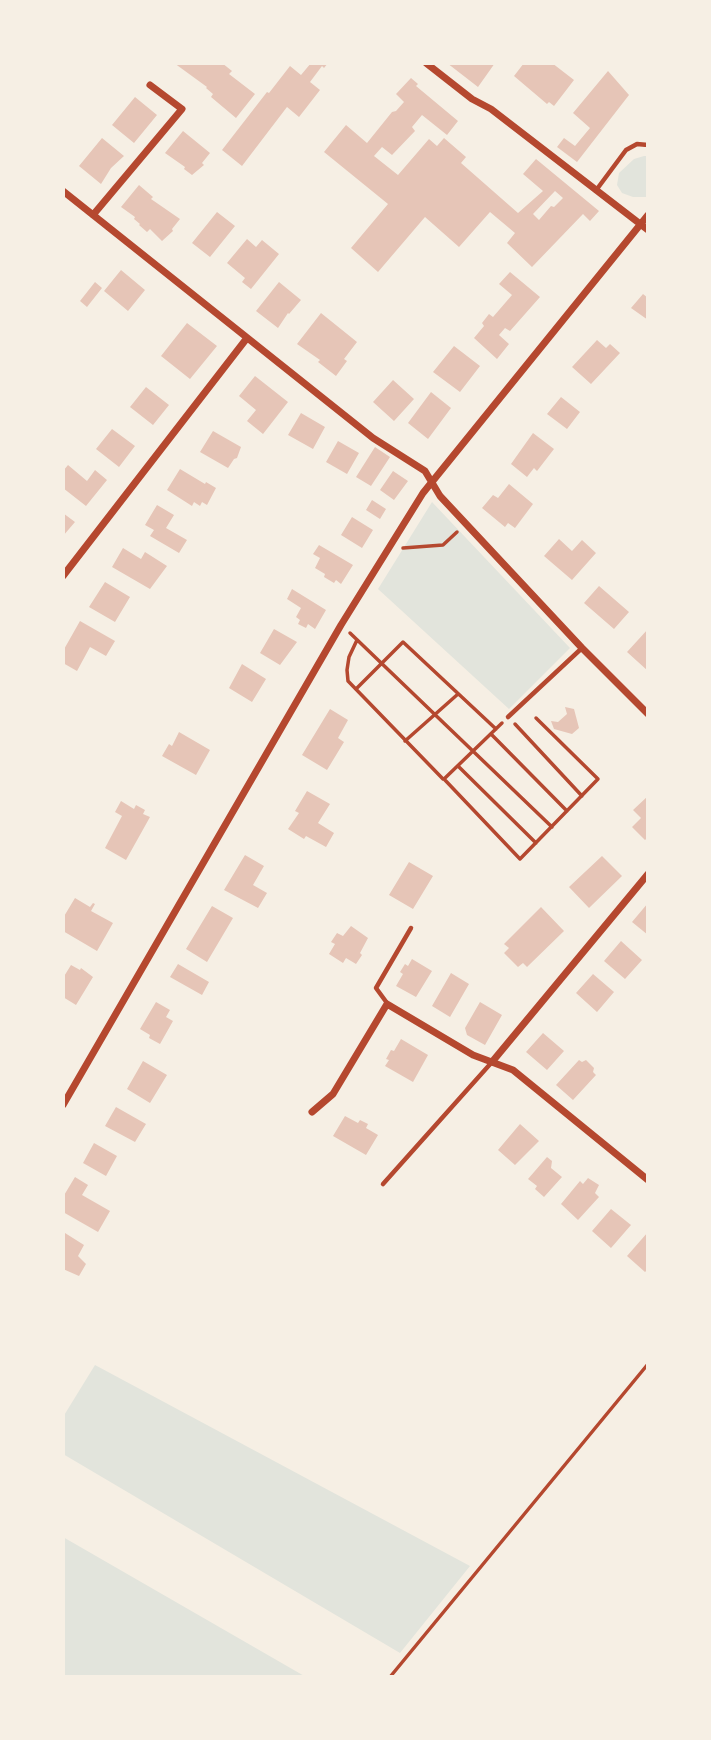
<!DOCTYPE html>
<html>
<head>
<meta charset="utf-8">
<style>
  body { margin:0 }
  #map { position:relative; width:711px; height:1740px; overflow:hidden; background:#f6efe4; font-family:"Titillium Web",sans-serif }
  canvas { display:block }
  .frame { position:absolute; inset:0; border:65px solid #f6efe4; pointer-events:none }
</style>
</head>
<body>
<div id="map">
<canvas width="711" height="1740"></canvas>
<div class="frame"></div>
</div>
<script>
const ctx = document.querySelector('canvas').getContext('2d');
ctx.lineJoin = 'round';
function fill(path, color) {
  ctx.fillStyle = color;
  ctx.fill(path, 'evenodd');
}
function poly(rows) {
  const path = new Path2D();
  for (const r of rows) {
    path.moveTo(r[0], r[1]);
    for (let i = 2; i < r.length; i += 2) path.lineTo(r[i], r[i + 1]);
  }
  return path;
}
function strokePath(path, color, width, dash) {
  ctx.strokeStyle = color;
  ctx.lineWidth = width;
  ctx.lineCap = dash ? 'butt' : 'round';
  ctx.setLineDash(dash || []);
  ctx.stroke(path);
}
const green = poly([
  [644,156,648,156,648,197,633,197,622,193,617,185,619,173,634,159],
  [432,502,570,648,509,709,378,589],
  [95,1365,470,1566,400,1653,63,1454,63,1417],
  [63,1537,306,1677,63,1677]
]);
const building = poly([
  [174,63,222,63,232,71,229,74,255,94,236,118,211,97,213,94,206,88,207,87],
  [311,63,328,63,324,68,322,66,310,82,320,90,299,117,287,107,242,166,222,150,267,92,269,93,290,66,301,75],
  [447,63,495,63,478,87],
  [524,63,552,63,574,80,554,106,549,102,547,104,514,76],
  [608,71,629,95,577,162,557,147,564,138,575,146,590,128,573,113],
  [411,78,418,84,416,86,458,121,447,135,422,115,412,127,415,131,392,155,382,147,374,156,398,175,429,139,437,146,444,138,466,157,461,163,518,213,543,191,523,174,536,159,599,211,590,221,583,214,532,267,507,243,515,233,490,212,459,247,425,217,378,272,351,248,388,204,324,152,346,125,367,143,392,112,396,111,404,102,396,94],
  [555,191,563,198,554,207,551,206,539,220,533,214],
  [135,97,157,115,134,143,112,125],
  [183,131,210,153,202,163,204,165,192,175,184,169,185,167,165,153],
  [102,138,124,156,111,168,101,184,79,166],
  [139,185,153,197,151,199,180,219,172,229,173,231,162,241,150,229,147,232,139,225,140,224,134,219,135,217,121,207],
  [217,212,235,226,210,257,192,243],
  [247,239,256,247,262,240,279,254,251,289,242,282,245,278,227,263],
  [121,270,145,290,128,311,104,291],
  [510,272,540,297,510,331,505,328,499,335,509,344,497,359,474,338,484,326,482,323,489,314,493,317,512,295,499,284],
  [95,282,102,288,87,307,80,301],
  [279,282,301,300,289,314,288,313,278,328,256,311],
  [643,294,648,298,648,320,631,308],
  [321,313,357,342,344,359,347,361,336,376,318,362,320,360,297,344],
  [187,323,217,346,190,379,161,356],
  [597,340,606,348,610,344,620,353,591,384,572,367],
  [454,346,480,366,460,392,433,372],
  [255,376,288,402,263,434,247,421,256,410,239,396],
  [393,380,414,399,394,421,373,402],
  [146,387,169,405,153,425,130,407],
  [431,392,451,408,428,439,408,423],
  [561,397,580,412,567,429,547,414],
  [301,413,325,427,313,449,288,435],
  [112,429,135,446,119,467,96,449],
  [213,431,241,447,237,458,234,459,228,468,200,452],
  [533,433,554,449,537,471,534,468,527,477,511,464],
  [338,441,359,453,347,474,326,462],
  [375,447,390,457,371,486,356,477],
  [68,465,87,481,95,470,107,480,86,506,63,488,63,471],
  [180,469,205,484,206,482,216,488,207,505,202,502,200,506,194,502,192,506,167,490],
  [393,471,408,481,394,500,380,490],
  [509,484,533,504,515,528,508,523,505,527,482,508,493,495,498,498],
  [372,500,386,509,380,519,366,510],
  [157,505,174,515,166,528,187,540,179,553,150,536,154,530,145,525],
  [63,513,75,522,63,536],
  [352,517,373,530,362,548,341,535],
  [559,539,572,551,582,540,596,553,572,580,544,556],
  [319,545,353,565,341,584,336,580,334,583,324,577,325,574,315,568,320,558,313,554],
  [123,548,141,559,145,552,167,566,150,589,112,567],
  [105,582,130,597,115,622,89,607],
  [599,586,629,612,614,629,584,603],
  [292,589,326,610,315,629,308,624,306,628,298,624,300,620,296,617,301,608,287,599],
  [80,621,115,641,106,656,90,647,77,671,63,663,63,651],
  [274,629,297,642,280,665,260,653],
  [648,629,648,671,627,652],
  [242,664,266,679,252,702,229,688],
  [565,707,574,709,579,728,572,734,554,729,551,721,558,722,567,714],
  [330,709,348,720,338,738,344,742,327,770,302,755],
  [179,732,210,750,196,775,162,756,169,744,172,746],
  [307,791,330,804,318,823,334,833,326,847,306,836,304,839,288,829,299,813,295,811],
  [648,796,648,837,645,840,632,827,641,818,633,810],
  [121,801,134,809,136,805,145,810,143,814,150,817,126,860,105,848,122,816,115,812],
  [245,855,264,866,253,885,267,893,258,908,224,890],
  [602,856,622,876,589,908,569,887],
  [409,862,433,876,413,909,389,895],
  [75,898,90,907,93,903,95,904,91,911,113,923,97,951,63,931,63,918],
  [648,903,648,935,632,922],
  [212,906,233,918,207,962,186,949],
  [541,907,564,931,527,967,523,963,518,967,504,953,509,948,504,944],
  [351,926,368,938,360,953,362,955,356,964,346,958,343,963,329,954,335,944,331,942,337,933,343,936],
  [621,941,642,960,625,979,604,961],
  [412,959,432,971,416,997,396,986,403,974,400,972,405,964,408,966],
  [178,964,209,982,202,995,170,977],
  [71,965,80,970,81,968,93,977,76,1005,63,997,63,978],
  [451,973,469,984,450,1017,432,1006],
  [593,974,614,992,597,1012,576,993],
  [156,1002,170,1010,166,1017,173,1021,160,1044,149,1038,150,1035,140,1029],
  [480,1002,502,1015,485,1045,467,1035,465,1028],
  [543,1033,564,1051,547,1070,526,1052],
  [401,1039,428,1055,413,1082,385,1066,389,1060,386,1059,391,1050,394,1051],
  [579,1060,582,1062,586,1060,594,1068,593,1072,596,1075,573,1100,556,1085],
  [143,1061,167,1075,150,1103,127,1089],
  [116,1107,146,1124,135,1142,105,1126],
  [345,1116,358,1123,360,1120,368,1124,366,1128,378,1135,366,1155,333,1136],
  [520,1124,539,1141,515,1165,498,1150],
  [94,1143,117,1156,106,1176,83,1163],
  [547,1157,552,1161,551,1168,562,1177,544,1197,535,1189,537,1186,528,1179],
  [75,1177,88,1185,82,1195,110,1211,98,1232,63,1212,63,1197],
  [588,1178,599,1185,595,1193,599,1197,578,1220,561,1204,580,1181,583,1184],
  [611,1209,631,1225,611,1248,592,1231],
  [648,1232,648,1269,645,1272,627,1256],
  [65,1233,84,1245,78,1256,86,1264,79,1276,63,1269]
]);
const path = poly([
  [403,548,443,545,457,532],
  [350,633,552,827],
  [357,640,349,657,347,670,348,681,443,779],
  [356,689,403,642,496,729],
  [502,723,444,779,520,859,598,779,536,718],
  [515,724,582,796],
  [491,734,567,811],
  [405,741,458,694],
  [458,766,536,843],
  [390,1677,648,1364]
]);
const service = poly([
  [597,189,626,150,637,144,648,145],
  [508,717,582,648],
  [387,1003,376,988,411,928],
  [383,1184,492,1062]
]);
const minor = poly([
  [426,63,472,99,491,109,648,230],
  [63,191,373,438,425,471,440,496,582,648,648,714],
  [93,215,182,109,150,85],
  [63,576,247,338],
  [492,1062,648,874],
  [63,1105,341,625,423,493,648,215],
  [312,1112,333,1094,387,1004,473,1055,513,1070,648,1180]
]);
fill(green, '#e2e4dc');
fill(building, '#e6c5b7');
strokePath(path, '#b5482f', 3.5);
strokePath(service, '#b5482f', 4.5);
strokePath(minor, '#b5482f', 7);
</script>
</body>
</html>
